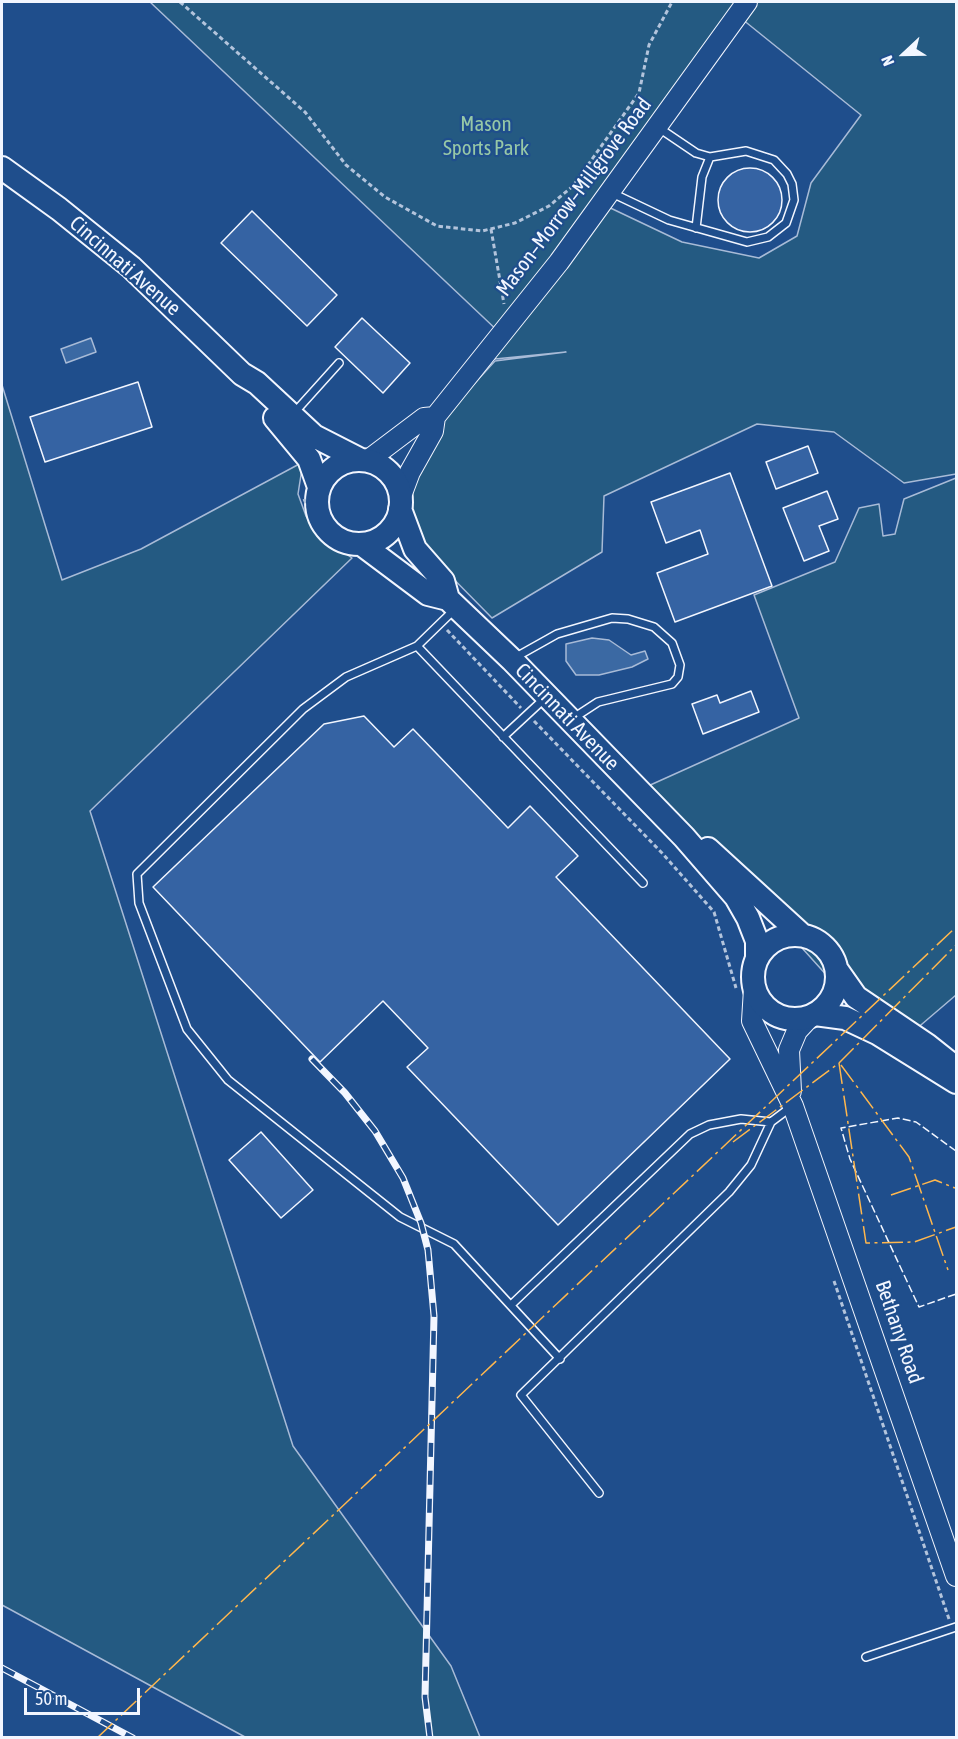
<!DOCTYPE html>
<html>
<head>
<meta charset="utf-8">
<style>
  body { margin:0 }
  #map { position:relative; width:958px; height:1739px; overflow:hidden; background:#1f4e8c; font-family:"Asap Condensed",sans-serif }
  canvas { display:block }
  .frame { position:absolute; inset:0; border:3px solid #f2f6ff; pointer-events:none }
  .north { position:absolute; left:874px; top:24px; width:60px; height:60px; -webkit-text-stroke:4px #1f4e8c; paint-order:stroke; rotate:248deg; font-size:16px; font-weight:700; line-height:24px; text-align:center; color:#f2f6ff }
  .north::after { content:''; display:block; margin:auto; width:21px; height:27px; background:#f2f6ff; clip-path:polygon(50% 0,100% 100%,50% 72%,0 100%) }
  .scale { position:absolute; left:24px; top:1688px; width:116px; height:27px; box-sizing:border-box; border:3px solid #f2f6ff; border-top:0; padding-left:8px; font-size:18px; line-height:21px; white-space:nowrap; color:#f2f6ff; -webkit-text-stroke:4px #1f4e8c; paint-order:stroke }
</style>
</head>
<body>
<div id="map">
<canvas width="958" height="1739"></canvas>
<div class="frame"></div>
<div class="north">N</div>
<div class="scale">50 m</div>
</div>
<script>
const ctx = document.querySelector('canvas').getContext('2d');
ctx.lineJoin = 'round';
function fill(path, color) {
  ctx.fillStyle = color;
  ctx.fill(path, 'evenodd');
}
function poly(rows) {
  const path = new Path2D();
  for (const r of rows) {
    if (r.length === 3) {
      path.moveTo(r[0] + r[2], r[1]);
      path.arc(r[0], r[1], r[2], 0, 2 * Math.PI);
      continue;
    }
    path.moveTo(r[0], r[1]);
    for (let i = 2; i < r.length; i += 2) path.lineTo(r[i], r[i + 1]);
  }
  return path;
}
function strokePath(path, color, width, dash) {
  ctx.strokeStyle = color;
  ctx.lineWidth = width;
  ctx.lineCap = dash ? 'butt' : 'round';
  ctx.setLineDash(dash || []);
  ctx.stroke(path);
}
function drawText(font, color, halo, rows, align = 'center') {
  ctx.font = font + ' "Asap Condensed",sans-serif';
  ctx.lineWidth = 4.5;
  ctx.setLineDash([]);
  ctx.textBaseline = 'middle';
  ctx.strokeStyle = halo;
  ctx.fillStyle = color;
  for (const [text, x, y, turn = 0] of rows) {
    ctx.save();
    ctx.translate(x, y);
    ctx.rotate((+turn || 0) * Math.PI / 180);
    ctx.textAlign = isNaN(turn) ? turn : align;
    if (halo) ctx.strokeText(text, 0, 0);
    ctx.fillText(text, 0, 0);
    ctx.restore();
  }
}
const green = poly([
  [150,2,956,2,956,474,904,483,834,432,757,424,604,496,602,552,492,618,430,555,415,530,411,505,413,485,442,419,495,361,566,352,495,359,501,334,150,2],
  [737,15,861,115,811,183,797,236,759,258,682,242,602,204,737,15],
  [2,385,62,580,141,549,303,462,298,494,306,516,320,536,352,558,90,811,293,1446,451,1666,480,1737,245,1737,2,1605,2,385],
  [956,478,956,995,908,1036,830,979,775,918,637,791,799,718,754,595,835,562,859,508,879,504,883,536,895,534,904,499,956,478]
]);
const water = poly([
  [91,338,96,352,66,363,61,349,91,338],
  [592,638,609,640,631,655,645,651,648,659,632,667,599,675,576,675,566,661,566,644,592,638]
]);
const building = poly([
  [750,200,32],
  [252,211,337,295,307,326,221,243,252,211],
  [362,318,410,363,383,393,335,347,362,318],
  [138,382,152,427,45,462,30,417,138,382],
  [808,446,818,473,776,489,766,462,808,446],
  [730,473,772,586,675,622,657,573,708,554,700,530,666,543,651,502,730,473],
  [827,491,838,519,819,526,829,551,804,561,783,508,827,491],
  [751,691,759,712,703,734,692,704,717,695,720,703,751,691],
  [364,716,394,747,413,729,508,828,530,806,578,856,556,877,730,1059,558,1225,407,1067,428,1048,383,1001,320,1062,153,887,324,724,364,716],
  [261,1132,313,1190,281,1218,229,1160,261,1132]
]);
const path = poly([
  [180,2,305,112,346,165,385,197,437,226,482,231,515,223,549,206,573,186,639,93,649,45,672,2],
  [491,229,504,304],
  [304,499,315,523,337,544,345,547],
  [447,630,521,708],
  [534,721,662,853,714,912,736,988],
  [834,1281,949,1619]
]);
const lane = poly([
  [612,193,669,220,747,242,768,237,786,223,794,200,792,184,787,174,774,160,746,151,710,157,696,153,659,128],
  [696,228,702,177,710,157],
  [294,413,339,363],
  [455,609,417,646,643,883],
  [417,646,346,677,303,709,137,874,139,903,187,1029,228,1080,400,1217,454,1244,560,1359],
  [516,657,557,634,612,618,628,619,654,627,672,643,680,665,678,677,672,684,598,702,572,719],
  [503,737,545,698],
  [511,1305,690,1134,709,1125,741,1119,771,1122],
  [599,1493,521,1395,729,1192,751,1165,771,1122,791,1107],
  [866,1657,956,1627]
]);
const secondary = poly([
  [367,461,424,418,435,417],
  [401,496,410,472,433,431,435,417,559,262,747,2],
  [754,989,752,1021,793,1106,956,1576],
  [791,1091,789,1050,797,1031,809,1018]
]);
const primary = poly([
  [2,168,59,209,131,267,242,374,257,383,314,436,361,460],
  [275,418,309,459,319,487],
  [359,502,42],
  [400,509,415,549,443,581,448,599,512,660,684,837,736,897,748,918,757,941,757,958],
  [364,546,428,594,448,599],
  [708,849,802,935],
  [795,977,42],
  [837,970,856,997,927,1045,951,1064],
  [815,1014,845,1018,877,1033,956,1082]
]);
const rail = poly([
  [312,1059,345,1093,375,1131,403,1178,421,1223,428,1250,434,1316,425,1697,430,1738],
  [2,1668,133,1738]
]);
const fence = poly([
  [956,1151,916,1122,898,1118,841,1128,850,1159,919,1307,956,1294]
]);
const power = poly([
  [839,1063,866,1243,914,1242,956,1227],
  [841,1065,909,1157,948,1270],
  [733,1142,839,1063,956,945],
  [891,1195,935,1180,955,1188],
  [97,1738,956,927]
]);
const parkNames = [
  ["Mason",486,124],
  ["Sports Park",486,148]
];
const streetNames = [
  ["Mason–Morrow–Millgrove Road",574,197,-53],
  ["Cincinnati Avenue",125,266,41],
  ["Cincinnati Avenue",567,717,46],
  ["Bethany Road",899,1332,71]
];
fill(green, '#245a82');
strokePath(green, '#a8bbd7', 1.5);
fill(water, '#3b69a3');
strokePath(water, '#a8bbd7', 1.5);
fill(building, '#3563a3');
strokePath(building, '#f2f6ff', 1.5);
strokePath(lane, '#f2f6ff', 10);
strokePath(secondary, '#f2f6ff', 22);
strokePath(primary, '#f2f6ff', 26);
strokePath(path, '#b3c4dc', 3, [4.5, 3]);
strokePath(lane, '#1f4e8c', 7);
strokePath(secondary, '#1f4e8c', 20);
strokePath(primary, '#1f4e8c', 22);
strokePath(rail, '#f2f6ff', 7);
strokePath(rail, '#1f4e8c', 4.5, [14]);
strokePath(fence, '#f2f6ff', 1.5, [8, 3]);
strokePath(power, '#ffb74d', 1.5, [21, 4.5, 3, 4.5]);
drawText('21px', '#97c8a6', '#1f4e8c', parkNames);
drawText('21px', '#f2f6ff', '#1f4e8c', streetNames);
</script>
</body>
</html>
